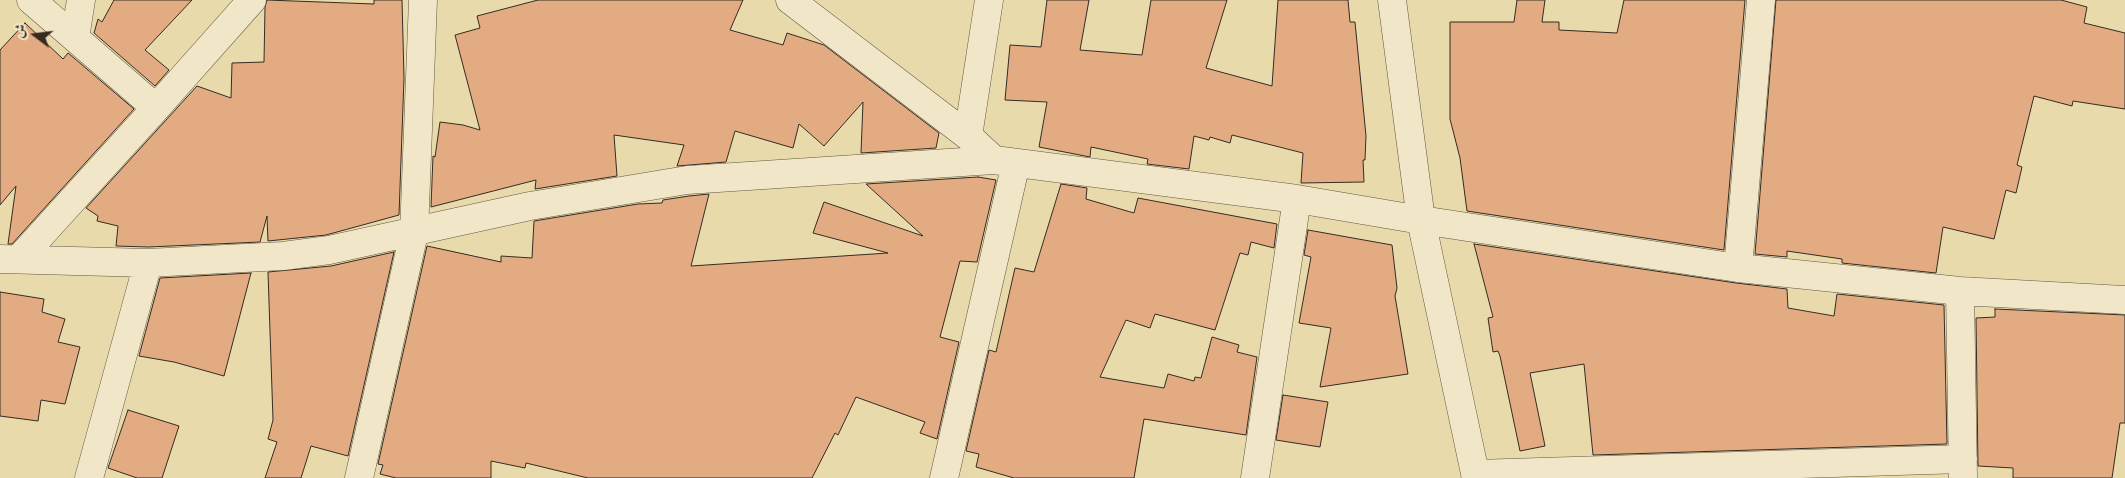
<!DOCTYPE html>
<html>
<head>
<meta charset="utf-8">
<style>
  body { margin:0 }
  #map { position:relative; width:2125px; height:478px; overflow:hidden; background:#e9daab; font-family:"Libre Bodoni",Amiri,serif }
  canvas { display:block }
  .north { position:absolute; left:10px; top:10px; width:50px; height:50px; -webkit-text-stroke:4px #f1e7c8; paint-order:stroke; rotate:285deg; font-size:14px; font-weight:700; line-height:20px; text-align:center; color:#352b23 }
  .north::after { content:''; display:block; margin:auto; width:18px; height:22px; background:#352b23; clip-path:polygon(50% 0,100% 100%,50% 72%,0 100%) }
</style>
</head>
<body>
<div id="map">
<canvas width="2125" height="478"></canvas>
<div class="north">ش</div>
</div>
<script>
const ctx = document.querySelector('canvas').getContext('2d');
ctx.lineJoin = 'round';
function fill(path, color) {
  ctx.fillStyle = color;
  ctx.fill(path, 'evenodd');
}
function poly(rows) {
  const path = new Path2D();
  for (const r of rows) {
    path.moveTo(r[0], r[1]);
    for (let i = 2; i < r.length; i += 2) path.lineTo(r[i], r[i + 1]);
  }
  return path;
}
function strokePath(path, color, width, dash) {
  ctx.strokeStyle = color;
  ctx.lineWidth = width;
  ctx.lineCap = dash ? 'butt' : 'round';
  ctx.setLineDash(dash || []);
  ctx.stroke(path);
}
const building = poly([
  [114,0,192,0,145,50,169,70,155,86,94,33,98,19,102,22,114,0],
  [267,0,374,4,374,0,402,0,404,78,399,215,326,235,268,241,267,216,260,242,148,247,116,246,118,226,97,221,98,216,86,208,197,86,231,98,232,63,264,62,265,7,267,0],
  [538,0,743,0,730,30,783,45,787,33,824,45,939,133,936,148,861,153,863,102,824,146,799,124,793,148,735,131,726,162,677,166,684,145,614,135,617,176,535,189,536,180,431,207,433,156,435,157,440,122,463,125,480,130,455,35,480,28,477,16,538,0],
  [1047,0,1089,0,1080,50,1142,55,1151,0,1227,0,1206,68,1272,86,1278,0,1348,0,1350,22,1355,22,1366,136,1365,160,1363,160,1364,182,1301,183,1303,153,1232,135,1230,143,1210,137,1209,140,1194,136,1189,169,1147,164,1148,159,1091,147,1090,157,1039,147,1047,102,1005,100,1010,45,1041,47,1047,0],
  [1517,0,1545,0,1542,22,1559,22,1559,30,1617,33,1624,0,1745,0,1724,250,1467,211,1460,158,1450,119,1450,22,1514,22,1517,0],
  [1776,0,2061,0,2087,7,2084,23,2125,33,2125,109,2073,101,2072,106,2034,96,2017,165,2022,167,2016,193,2006,190,1994,239,1943,227,1936,273,1842,263,1842,259,1787,251,1787,257,1755,254,1776,0],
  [25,23,63,59,68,53,134,109,12,244,8,244,16,186,0,205,0,50,25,23],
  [978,177,996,180,977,262,960,261,940,337,959,342,937,439,920,433,925,422,856,397,838,435,835,433,812,478,588,478,526,463,525,468,491,461,491,478,396,478,380,474,383,465,378,464,427,246,501,262,501,256,532,258,534,221,638,204,662,203,663,200,689,196,709,194,691,266,888,253,813,233,824,202,923,236,866,184,978,177],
  [1061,184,1087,188,1086,199,1134,213,1138,198,1277,224,1274,248,1251,242,1248,255,1240,253,1215,330,1155,314,1150,328,1126,320,1100,377,1164,388,1168,374,1194,381,1195,377,1201,378,1212,337,1239,345,1237,352,1257,357,1246,435,1144,419,1134,478,1014,478,976,467,979,454,966,451,989,350,996,352,1015,268,1034,272,1061,184],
  [1308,230,1392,245,1397,288,1395,296,1408,374,1320,387,1331,328,1299,323,1311,257,1304,255,1308,230],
  [1474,244,1736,283,1787,289,1788,308,1834,316,1837,294,1944,305,1947,444,1593,455,1584,364,1530,373,1545,446,1520,451,1500,356,1498,351,1493,352,1488,318,1493,317,1474,244],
  [394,252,348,456,311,446,301,478,265,478,277,442,268,439,273,420,268,272,331,266,394,252],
  [251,273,224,376,174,362,139,356,160,278,251,273],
  [0,292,44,299,42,312,65,319,58,342,80,347,65,404,41,400,38,421,0,416,0,292],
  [1995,309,2125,315,2125,423,2120,423,2112,478,2013,478,2013,468,1978,466,1976,318,1995,317,1995,309],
  [1283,395,1328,402,1320,447,1276,440,1283,395],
  [128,410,179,426,162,478,137,478,108,468,128,410]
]);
const minor = poly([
  [31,0,156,108],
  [790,0,968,136,994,160,1297,199,1421,220,1738,268,1960,291,2125,300],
  [1392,0,1421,220,1476,478],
  [75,38,81,0],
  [968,136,989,0],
  [0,259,148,263,283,256,329,250,530,206,687,180,994,160],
  [19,259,156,108,252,0],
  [1738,268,1761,0],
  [1960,291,1963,477],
  [1475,474,1963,459],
  [89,478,148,263],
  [359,478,414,233,423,0],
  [944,478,1016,163],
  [1255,478,1297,199]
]);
fill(building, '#e3ab82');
strokePath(building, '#352b23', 1);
strokePath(minor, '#625745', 29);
strokePath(minor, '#f1e7c8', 28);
</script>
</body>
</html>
